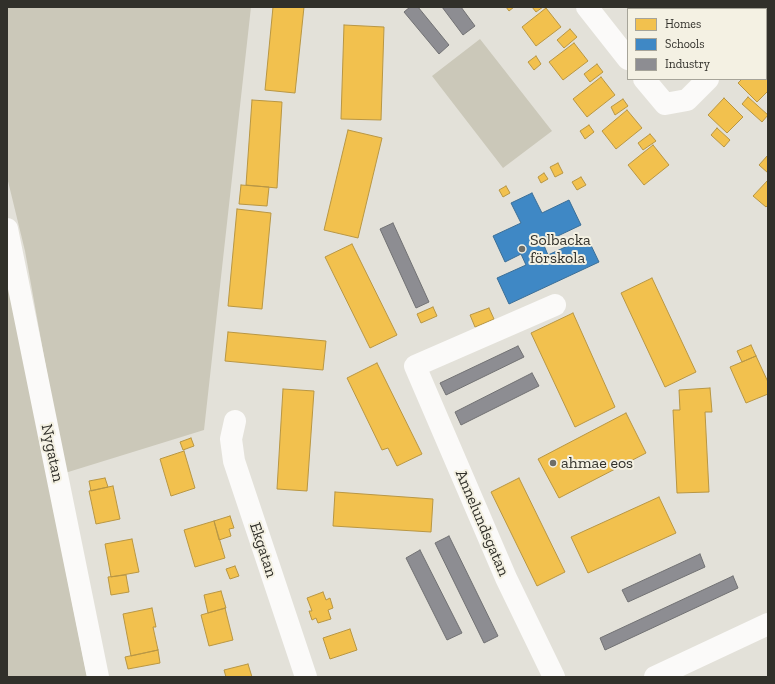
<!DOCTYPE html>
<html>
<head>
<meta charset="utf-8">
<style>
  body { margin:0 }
  #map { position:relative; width:775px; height:684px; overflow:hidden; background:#e3e1d9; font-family:"Zilla Slab",serif }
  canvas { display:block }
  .frame { position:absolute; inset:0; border:8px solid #31302a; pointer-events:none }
  .legend { position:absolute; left:627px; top:8px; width:140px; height:72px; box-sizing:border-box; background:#f4f1e3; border:1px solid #a6a499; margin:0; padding:5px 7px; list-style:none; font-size:12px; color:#31302a }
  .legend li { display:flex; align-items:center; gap:8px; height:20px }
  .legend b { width:20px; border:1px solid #a6a499 }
</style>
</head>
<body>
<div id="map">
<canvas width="775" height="684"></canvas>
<div class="frame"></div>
<ul class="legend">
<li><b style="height:11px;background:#f2c14e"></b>Homes</li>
<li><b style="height:11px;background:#3f88c5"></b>Schools</li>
<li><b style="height:11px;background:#8d8d92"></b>Industry</li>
</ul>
</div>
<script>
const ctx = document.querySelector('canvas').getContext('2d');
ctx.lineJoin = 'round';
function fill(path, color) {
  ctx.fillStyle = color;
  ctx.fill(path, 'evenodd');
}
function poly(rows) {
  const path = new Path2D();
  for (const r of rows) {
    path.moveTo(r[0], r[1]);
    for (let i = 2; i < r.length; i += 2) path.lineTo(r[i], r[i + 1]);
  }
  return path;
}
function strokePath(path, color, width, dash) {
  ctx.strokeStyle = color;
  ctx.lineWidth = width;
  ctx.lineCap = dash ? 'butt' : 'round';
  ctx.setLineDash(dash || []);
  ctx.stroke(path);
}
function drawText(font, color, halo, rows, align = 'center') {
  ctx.font = font + ' "Zilla Slab",serif';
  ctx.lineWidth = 4;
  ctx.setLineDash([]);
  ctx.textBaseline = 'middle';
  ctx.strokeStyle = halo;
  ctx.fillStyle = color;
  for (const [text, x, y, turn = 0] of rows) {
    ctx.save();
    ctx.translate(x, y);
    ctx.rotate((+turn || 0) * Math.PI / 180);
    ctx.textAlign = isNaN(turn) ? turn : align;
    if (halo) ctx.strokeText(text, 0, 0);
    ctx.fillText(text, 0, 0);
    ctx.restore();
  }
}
const green = poly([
  [7,7,251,7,204,430,65,473,25,251,7,177],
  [480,39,552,131,503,168,432,76],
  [7,278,87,677,7,677]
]);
const homes = poly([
  [273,7,304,7,295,93,265,90,273,7],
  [506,7,514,7,509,11,506,7],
  [532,7,543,7,536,12,532,7],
  [713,7,724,7,722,9,715,9,713,7],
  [546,8,561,27,536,46,522,27,546,8],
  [344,25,384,27,381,120,341,119,344,25],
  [570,29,577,37,564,48,557,40,570,29],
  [574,43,588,61,563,80,549,62,574,43],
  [536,56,541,64,534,70,528,62,536,56],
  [597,64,603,72,590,82,584,74,597,64],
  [601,77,615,95,587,117,573,99,601,77],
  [766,77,768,79,768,91,757,102,738,83,742,79,766,79,766,77],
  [748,97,768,115,762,122,742,104,748,97],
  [724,98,743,117,727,133,708,115,724,98],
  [623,99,628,106,615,115,611,107,623,99],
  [252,100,282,102,277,188,246,185,252,100],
  [627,110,642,128,616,149,602,131,627,110],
  [589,125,594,132,585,139,580,131,589,125],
  [717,128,730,140,724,147,711,135,717,128],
  [348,130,382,138,358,238,324,230,348,130],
  [650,134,656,141,643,150,638,143,650,134],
  [653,145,669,165,644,185,628,165,653,145],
  [768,155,768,173,759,165,768,155],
  [558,163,563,173,555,177,550,167,558,163],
  [544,173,548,179,541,183,538,177,544,173],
  [581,177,586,185,577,190,572,182,581,177],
  [768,180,768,205,766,207,753,196,768,180],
  [241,185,269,187,267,206,239,204,241,185],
  [506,186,510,193,503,197,499,190,506,186],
  [237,209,271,213,262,309,228,306,237,209],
  [352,244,397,335,370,348,325,257,352,244],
  [652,278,696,372,665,387,621,293,652,278],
  [433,307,437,316,421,323,417,314,433,307],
  [489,308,494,319,475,327,470,315,489,308],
  [573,313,615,407,575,427,531,333,573,313],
  [228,332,326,341,323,370,225,361,228,332],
  [751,345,756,356,742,362,737,351,751,345],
  [756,356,768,382,768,394,746,403,730,367,756,356],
  [377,363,422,454,397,466,388,448,382,450,347,378,377,363],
  [710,388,712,412,705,412,709,492,677,493,673,410,680,410,679,390,710,388],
  [283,389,314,391,307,491,277,489,283,389],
  [626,413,646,453,559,498,538,459,626,413],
  [191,438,194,446,183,450,180,442,191,438],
  [184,451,195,488,171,496,160,459,184,451],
  [105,478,108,487,91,491,89,481,105,478],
  [519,478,565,572,537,586,491,492,519,478],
  [113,486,120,519,96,524,89,491,113,486],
  [335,492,433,499,431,532,333,526,335,492],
  [659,497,676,533,588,573,571,537,659,497],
  [230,516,234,528,229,529,231,536,219,540,214,521,230,516],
  [214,521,225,558,195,567,184,530,214,521],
  [132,539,139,572,111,577,105,544,132,539],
  [235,566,239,576,230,579,226,569,235,566],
  [126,575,129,592,111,595,108,577,126,575],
  [221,591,226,608,208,613,204,595,221,591],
  [323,592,326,600,330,598,333,608,328,610,331,619,318,623,316,618,312,620,309,611,312,611,307,598,323,592],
  [152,608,156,627,153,627,158,650,131,656,123,614,152,608],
  [225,608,233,640,209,646,201,615,225,608],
  [350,629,357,650,330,659,323,638,350,629],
  [158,650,160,663,128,669,125,657,158,650],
  [248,664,252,677,226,677,224,670,248,664]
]);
const schools = poly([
  [532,193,542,213,569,200,581,225,543,243,548,255,587,237,599,262,509,304,497,278,526,265,521,254,505,262,493,236,521,223,511,203,532,193]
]);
const industry = poly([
  [410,7,418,7,449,45,439,54,404,12,410,7],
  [442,7,461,7,475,26,463,35,442,7],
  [393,223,429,302,416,308,380,229,393,223],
  [518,346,524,357,446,395,440,383,518,346],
  [532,373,539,386,461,425,455,412,532,373],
  [449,536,498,636,484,643,435,543,449,536],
  [420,550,462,633,447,640,406,558,420,550],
  [700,554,705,567,628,602,622,590,700,554],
  [733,576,738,588,605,650,600,638,733,576]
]);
const minor = poly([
  [587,7,628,59],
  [766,21,768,19],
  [644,79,665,104,687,100,708,79],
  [7,229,98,677],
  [235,421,231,439,234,461,306,677],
  [554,677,506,578,415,366,555,305],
  [655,677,768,624]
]);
const markers = [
  [522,249,4,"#6f6e67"],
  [553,463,4,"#6f6e67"]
];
const poiNames = [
  ["Solbacka",530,240],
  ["förskola",530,258],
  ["ahmae eos",561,463]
];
const streetNames = [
  ["Nygatan",52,453,78],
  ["Annelundsgatan",482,523,67],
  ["Ekgatan",263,550,72]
];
fill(green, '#cbc8b9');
fill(homes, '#f2c14e');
strokePath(homes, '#b89643', 1);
fill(schools, '#3f88c5');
strokePath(schools, '#3b6e96', 1);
fill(industry, '#8d8d92');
strokePath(industry, '#717173', 1);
strokePath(minor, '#fbfaf9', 22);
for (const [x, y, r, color] of markers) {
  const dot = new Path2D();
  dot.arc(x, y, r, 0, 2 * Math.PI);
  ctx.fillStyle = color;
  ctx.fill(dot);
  strokePath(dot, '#f4f1e3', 1.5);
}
drawText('16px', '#31302a', '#f4f1e3', poiNames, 'left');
drawText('16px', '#31302a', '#f4f1e3', streetNames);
</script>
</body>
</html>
